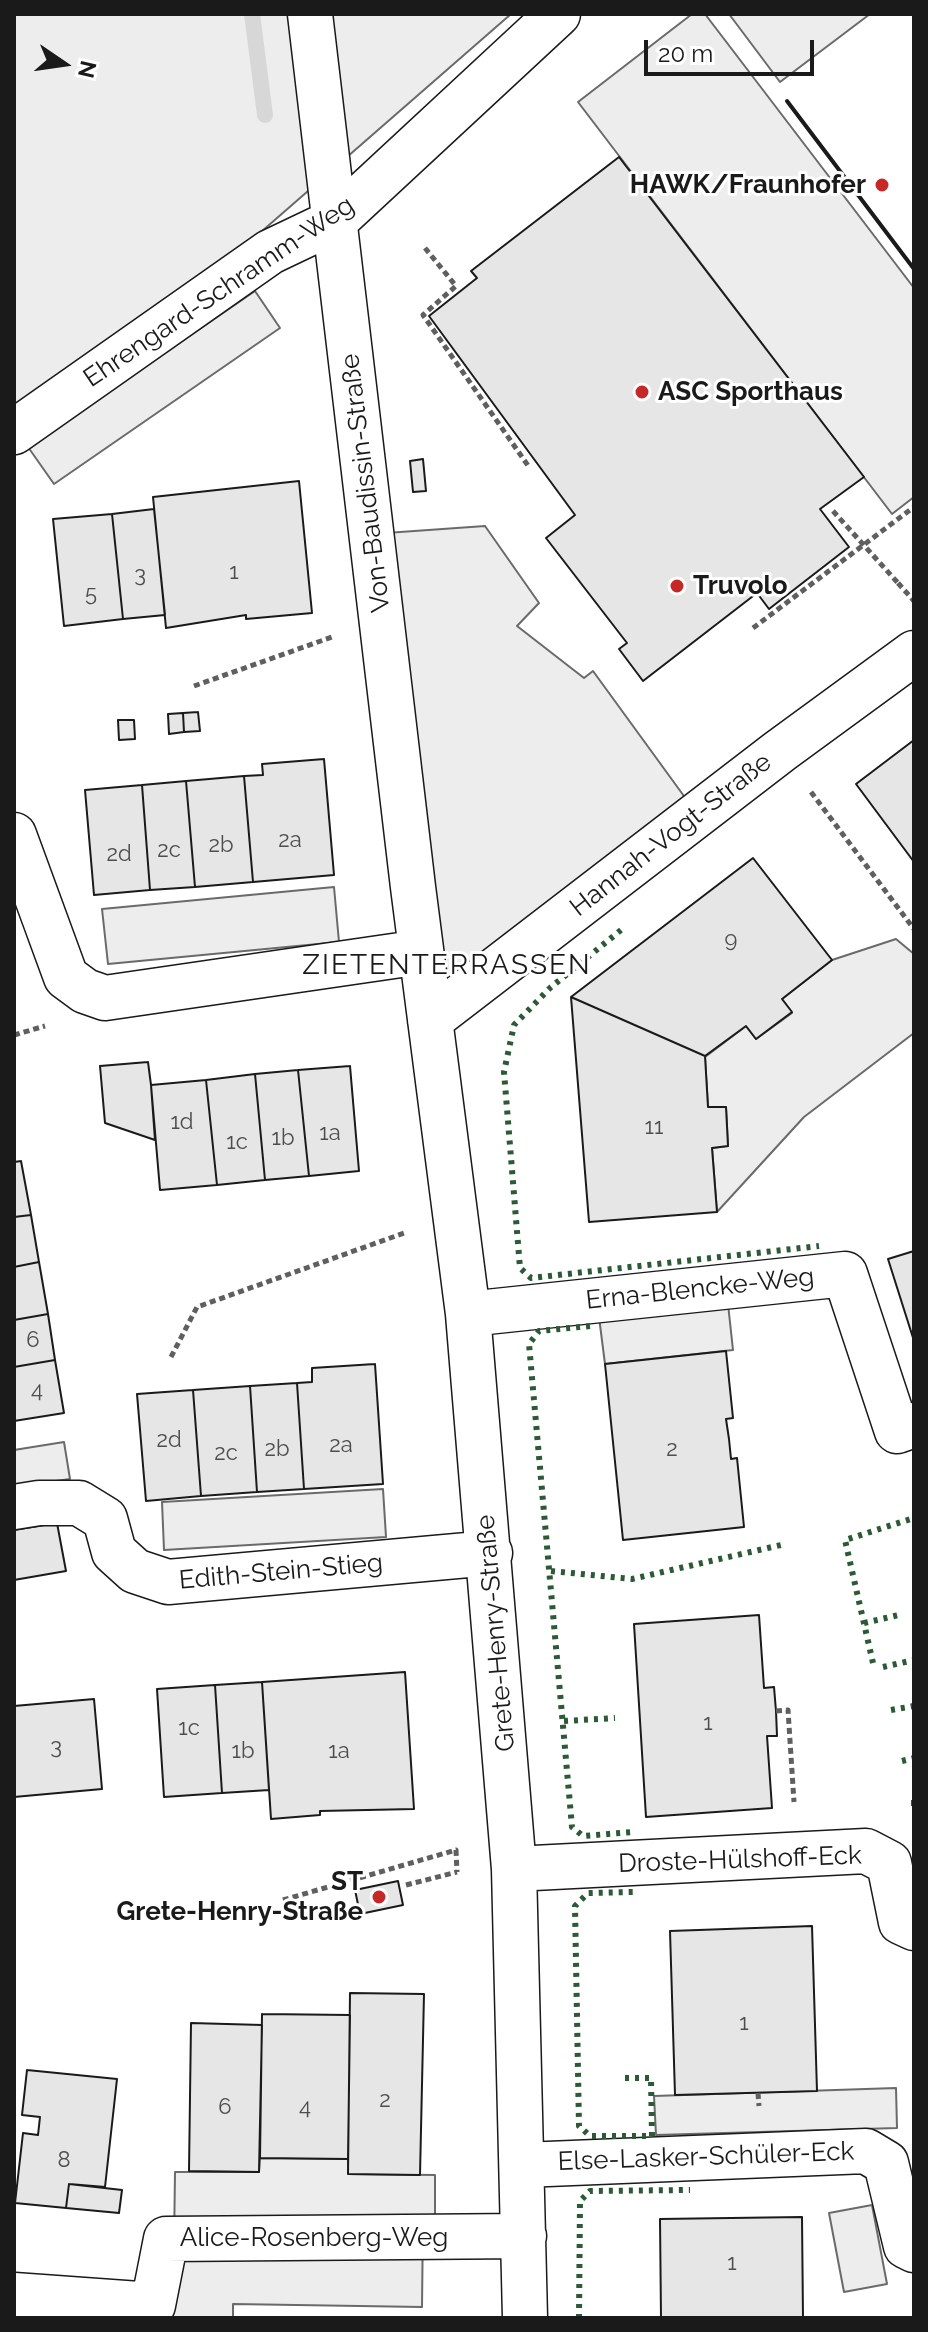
<!DOCTYPE html>
<html>
<head>
<meta charset="utf-8">
<style>
  body { margin:0 }
  #map { position:relative; width:928px; height:2332px; overflow:hidden; background:#fff; font-family:Raleway,sans-serif }
  canvas { display:block }
  .frame { position:absolute; inset:0; border:16px solid #1a1a1a; pointer-events:none }
  .north { position:absolute; left:24px; top:24px; width:80px; height:80px; -webkit-text-stroke:6px #fff; paint-order:stroke; rotate:103deg; font-size:22px; font-weight:700; line-height:32px; text-align:center; color:#1a1a1a }
  .north::after { content:''; display:block; margin:auto; width:28px; height:36px; background:#1a1a1a; clip-path:polygon(50% 0,100% 100%,50% 72%,0 100%) }
  .scale { position:absolute; left:644px; top:40px; width:170px; height:36px; box-sizing:border-box; border:4px solid #1a1a1a; border-top:0; padding-left:10px; font-size:24px; line-height:28px; white-space:nowrap; color:#1a1a1a; -webkit-text-stroke:6px #fff; paint-order:stroke }
</style>
</head>
<body>
<div id="map">
<canvas width="928" height="2332"></canvas>
<div class="frame"></div>
<div class="north">N</div>
<div class="scale">20 m</div>
</div>
<script>
const ctx = document.querySelector('canvas').getContext('2d');
ctx.lineJoin = 'round';
function fill(path, color) {
  ctx.fillStyle = color;
  ctx.fill(path, 'evenodd');
}
function poly(rows) {
  const path = new Path2D();
  for (const r of rows) {
    path.moveTo(r[0], r[1]);
    for (let i = 2; i < r.length; i += 2) path.lineTo(r[i], r[i + 1]);
  }
  return path;
}
function strokePath(path, color, width, dash) {
  ctx.strokeStyle = color;
  ctx.lineWidth = width;
  ctx.lineCap = dash ? 'butt' : 'round';
  ctx.setLineDash(dash || []);
  ctx.stroke(path);
}
function drawText(font, color, halo, rows, align = 'center') {
  ctx.font = font + ' Raleway,sans-serif';
  ctx.lineWidth = 6;
  ctx.setLineDash([]);
  ctx.textBaseline = 'middle';
  ctx.strokeStyle = halo;
  ctx.fillStyle = color;
  for (const [text, x, y, turn = 0] of rows) {
    ctx.save();
    ctx.translate(x, y);
    ctx.rotate((+turn || 0) * Math.PI / 180);
    ctx.textAlign = isNaN(turn) ? turn : align;
    if (halo) ctx.strokeText(text, 0, 0);
    ctx.fillText(text, 0, 0);
    ctx.restore();
  }
}
const built = poly([
  [14,14,511,14,261,232,14,408,14,14],
  [692,14,705,14,914,288,914,497,892,514,578,102,692,14],
  [729,14,870,14,780,82,729,14],
  [255,291,280,328,54,484,28,447,255,291],
  [485,526,539,603,517,626,584,678,593,671,697,814,430,1020,372,534,485,526],
  [334,887,339,942,108,964,102,909,334,887],
  [896,939,914,954,914,1033,804,1117,717,1212,712,1148,728,1146,726,1107,708,1107,705,1057,746,1026,756,1039,792,1013,782,999,832,960,896,939],
  [728,1304,733,1350,605,1364,599,1317,728,1304],
  [64,1442,70,1479,14,1487,14,1450,64,1442],
  [383,1489,386,1537,164,1550,162,1502,383,1489],
  [896,2088,897,2128,656,2135,654,2096,896,2088],
  [260,2158,348,2159,349,2174,435,2175,435,2218,423,2218,422,2307,233,2304,233,2318,173,2318,175,2172,259,2172,260,2158],
  [872,2205,887,2284,844,2292,829,2213,872,2205]
]);
const stream = poly([
  [252,14,265,115]
]);
const building = poly([
  [619,157,864,477,820,509,849,547,769,609,757,593,643,681,619,649,627,643,546,538,575,515,429,316,477,278,471,271,619,157],
  [423,459,426,491,413,492,410,461,423,459],
  [299,481,312,613,246,619,246,615,166,628,153,497,299,481],
  [154,509,165,615,123,619,112,514,154,509],
  [112,514,123,619,64,626,53,519,112,514],
  [198,712,200,731,184,732,183,713,198,712],
  [183,713,184,732,169,734,168,714,183,713],
  [118,720,134,720,135,739,119,740,118,720],
  [914,740,914,862,856,784,914,740],
  [324,759,334,875,253,882,244,776,263,775,262,764,324,759],
  [244,776,253,882,195,887,186,781,244,776],
  [186,781,195,887,150,890,142,785,186,781],
  [142,785,150,890,94,895,85,790,142,785],
  [753,858,832,960,782,999,792,1012,756,1039,746,1026,705,1056,571,997,753,858],
  [571,997,705,1056,708,1107,726,1107,728,1146,712,1148,717,1212,589,1222,571,997],
  [148,1062,151,1085,155,1140,105,1123,100,1066,148,1062],
  [350,1066,359,1171,309,1176,298,1070,350,1066],
  [298,1070,309,1176,265,1180,255,1074,298,1070],
  [255,1074,265,1180,217,1185,206,1080,255,1074],
  [206,1080,217,1185,160,1190,151,1085,206,1080],
  [21,1161,31,1215,14,1217,14,1162,21,1161],
  [31,1215,39,1262,14,1267,14,1217,31,1215],
  [914,1251,914,1341,888,1259,914,1251],
  [39,1262,48,1314,14,1320,14,1267,39,1262],
  [48,1314,55,1360,14,1367,14,1320,48,1314],
  [726,1351,733,1418,726,1419,729,1439,731,1459,737,1458,744,1527,623,1540,605,1364,726,1351],
  [55,1360,64,1413,14,1421,14,1367,55,1360],
  [375,1364,383,1484,304,1489,297,1383,312,1382,312,1368,375,1364],
  [297,1383,304,1489,257,1492,250,1386,297,1383],
  [250,1386,257,1492,201,1496,193,1390,250,1386],
  [193,1390,201,1496,146,1501,137,1394,193,1390],
  [57,1523,66,1571,14,1580,14,1530,57,1523],
  [759,1615,764,1688,774,1687,776,1711,777,1736,767,1736,772,1808,646,1817,634,1624,759,1615],
  [405,1672,414,1809,320,1811,320,1815,271,1819,262,1682,405,1672],
  [262,1682,269,1790,222,1793,215,1685,262,1682],
  [215,1685,222,1793,164,1797,157,1689,215,1685],
  [94,1699,102,1789,14,1797,14,1706,94,1699],
  [398,1881,403,1905,360,1914,355,1890,398,1881],
  [812,1926,817,2091,675,2095,670,1931,812,1926],
  [350,1993,424,1994,420,2175,348,2174,350,1993],
  [262,2014,350,2015,348,2159,260,2158,262,2014],
  [191,2023,262,2025,259,2172,189,2171,191,2023],
  [27,2070,117,2079,105,2187,69,2184,66,2208,15,2203,23,2133,38,2135,40,2117,22,2115,27,2070],
  [69,2184,122,2190,119,2213,66,2208,69,2184],
  [802,2217,803,2318,661,2318,660,2219,802,2217]
]);
const path = poly([
  [425,248,456,286,423,315,529,467],
  [898,583,914,601],
  [753,628,914,507],
  [194,686,332,637],
  [811,792,914,929],
  [14,1035,45,1026],
  [171,1357,197,1307,407,1232],
  [776,1711,788,1710,794,1802],
  [406,1885,457,1872],
  [283,1900,456,1850,457,1872],
  [758,2093,759,2106]
]);
const minor = poly([
  [310,14,413,887,468,1314,514,1869,525,2318],
  [14,432,270,252,335,221,558,14],
  [14,835,66,977,85,991,105,998,421,952],
  [430,1020,780,751,914,653],
  [468,1314,845,1274,897,1431,914,1425],
  [14,1507,39,1503,79,1503,105,1519,114,1552,135,1571,168,1582,490,1553],
  [514,1869,866,1851,889,1863,901,1922,914,1928],
  [523,2165,866,2151,886,2163,906,2246,914,2250],
  [14,2295,153,2305,166,2239,524,2236]
]);
const pathBridge = poly([
  [833,511,898,583]
]);
const hedge = poly([
  [621,930,550,988,514,1025,504,1072,520,1268,531,1278,819,1246],
  [590,1326,539,1331,529,1344,572,1827,583,1836,633,1832],
  [551,1571,632,1579,781,1545],
  [864,1623,903,1614],
  [873,1663,845,1540,914,1518],
  [883,1667,914,1660],
  [891,1710,914,1706],
  [564,1721,615,1718],
  [902,1761,914,1758],
  [911,1803,914,1803],
  [625,2078,651,2078,652,2136,590,2136,579,2126,575,1906,588,1893,633,1892],
  [579,2318,580,2201,590,2191,690,2190]
]);
const wall = poly([
  [787,101,914,269]
]);
const markers = [
  [882,185,8,"#c62828"],
  [642,392,8,"#c62828"],
  [677,586,8,"#c62828"],
  [379,1897,8,"#c62828"]
];
const numberNames = [
  ["1",234,572],
  ["3",140,575],
  ["5",91,594],
  ["2a",290,840],
  ["2b",221,845],
  ["2c",169,850],
  ["2d",119,854],
  ["9",731,940],
  ["1d",182,1122],
  ["11",654,1127],
  ["1a",330,1133],
  ["1b",283,1138],
  ["1c",237,1142],
  ["6",33,1340],
  ["4",37,1390],
  ["2d",169,1440],
  ["2a",341,1445],
  ["2b",277,1449],
  ["2",672,1449],
  ["2c",226,1453],
  ["1",708,1723],
  ["1c",189,1728],
  ["3",56,1747],
  ["1b",243,1751],
  ["1a",339,1751],
  ["1",744,2023],
  ["2",385,2100],
  ["6",225,2107],
  ["4",305,2107],
  ["8",64,2160],
  ["1",732,2263]
];
const poiNames = [
  ["HAWK/Fraunhofer",866,185],
  ["ASC Sporthaus",658,392,"left"],
  ["Truvolo",693,586,"left"],
  ["ST",363,1882],
  ["Grete-Henry-Straße",363,1912]
];
const streetNames = [
  ["Ehrengard-Schramm-Weg",219,292,-34],
  ["Von-Baudissin-Straße",366,483,-97],
  ["Hannah-Vogt-Straße",671,835,-38],
  ["Erna-Blencke-Weg",700,1289,-6],
  ["Edith-Stein-Stieg",281,1572,-5],
  ["Grete-Henry-Straße",496,1633,-95],
  ["Droste-Hülshoff-Eck",740,1860,-2],
  ["Else-Lasker-Schüler-Eck",706,2157,-2],
  ["Alice-Rosenberg-Weg",314,2238]
];
const neighbourhoodNames = [
  ["ZIETENTERRASSEN",447,966]
];
fill(built, '#ededed');
strokePath(built, '#6a6a6a', 2);
strokePath(stream, '#d7d7d7', 16);
fill(building, '#e6e6e6');
strokePath(building, '#1a1a1a', 2);
strokePath(minor, '#1a1a1a', 47);
strokePath(path, '#5f5f5f', 5, [6, 4]);
strokePath(minor, '#fff', 44);
strokePath(pathBridge, '#5f5f5f', 5, [6, 4]);
strokePath(hedge, '#2b5a34', 6, [4, 6]);
strokePath(wall, '#1a1a1a', 4);
for (const [x, y, r, color] of markers) {
  const dot = new Path2D();
  dot.arc(x, y, r, 0, 2 * Math.PI);
  ctx.fillStyle = color;
  ctx.fill(dot);
  strokePath(dot, '#fff', 3);
}
drawText('22px', '#4d4d4d', null, numberNames);
drawText('bold 26px', '#1a1a1a', '#fff', poiNames, 'right');
drawText('26px', '#1a1a1a', '#fff', streetNames);
ctx.letterSpacing = '2px';
drawText('28px', '#1a1a1a', '#fff', neighbourhoodNames);
ctx.letterSpacing = '0px';
</script>
</body>
</html>
